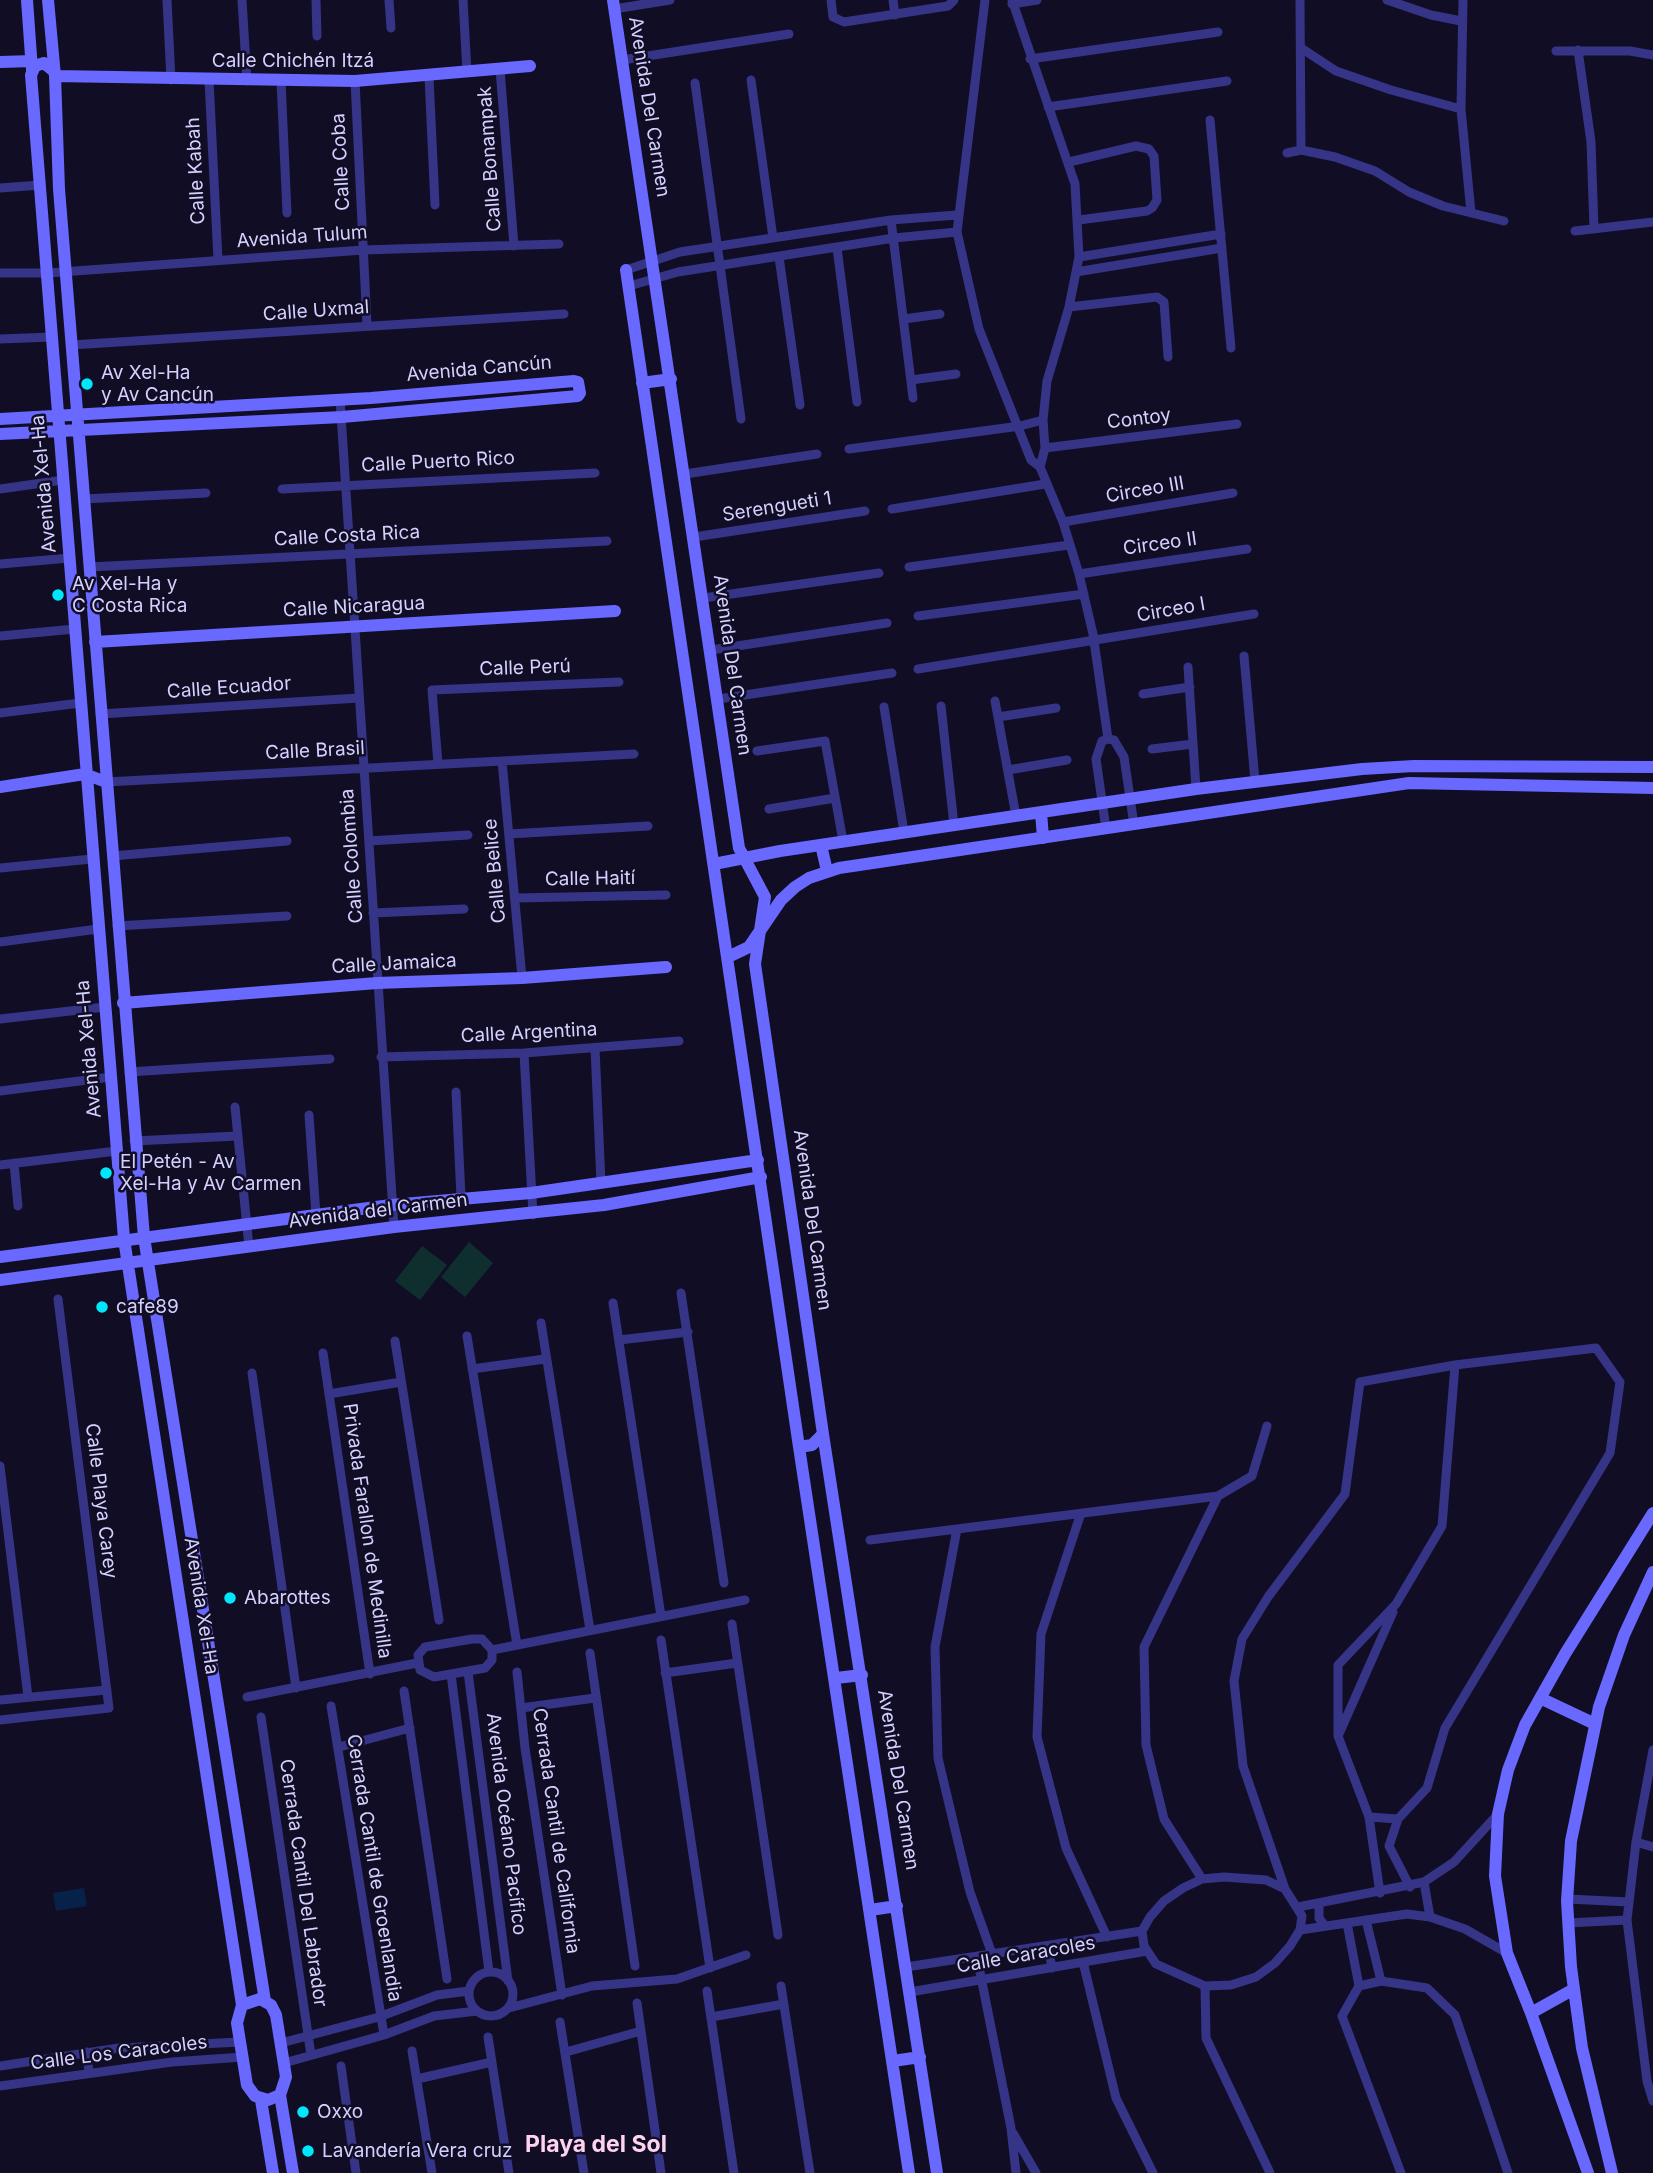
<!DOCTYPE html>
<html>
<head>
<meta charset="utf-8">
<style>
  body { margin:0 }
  canvas { display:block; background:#100d25 }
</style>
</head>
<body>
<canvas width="1653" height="2173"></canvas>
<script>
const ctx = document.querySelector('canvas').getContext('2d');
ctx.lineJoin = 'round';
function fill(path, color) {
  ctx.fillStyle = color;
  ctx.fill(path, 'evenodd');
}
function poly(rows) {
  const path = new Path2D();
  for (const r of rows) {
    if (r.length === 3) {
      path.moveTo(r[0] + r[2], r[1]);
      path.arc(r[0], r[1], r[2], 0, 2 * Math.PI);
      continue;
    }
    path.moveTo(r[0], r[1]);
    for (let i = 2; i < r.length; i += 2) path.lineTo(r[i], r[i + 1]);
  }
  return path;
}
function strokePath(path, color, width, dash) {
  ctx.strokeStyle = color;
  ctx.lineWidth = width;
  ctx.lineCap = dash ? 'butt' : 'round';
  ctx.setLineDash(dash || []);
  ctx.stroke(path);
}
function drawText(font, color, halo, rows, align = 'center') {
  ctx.font = font + ' Inter,sans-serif';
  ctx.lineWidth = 5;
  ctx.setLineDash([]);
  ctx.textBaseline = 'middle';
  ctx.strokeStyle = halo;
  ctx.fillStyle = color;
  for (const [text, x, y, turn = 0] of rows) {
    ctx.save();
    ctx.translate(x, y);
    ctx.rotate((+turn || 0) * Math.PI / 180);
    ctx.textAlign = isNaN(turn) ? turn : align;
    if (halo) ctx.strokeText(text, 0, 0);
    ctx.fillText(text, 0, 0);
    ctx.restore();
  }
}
const green = poly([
  [469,1242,493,1263,465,1297,441,1277],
  [422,1246,447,1265,420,1300,395,1281]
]);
const water = poly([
  [84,1888,87,1906,56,1911,53,1893]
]);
const street = poly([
  [167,0,171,80],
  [242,0,247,81],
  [316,0,317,36],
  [389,0,391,28],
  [463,0,467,72],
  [831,0,833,17,844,22,948,6,954,0],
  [893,0,895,15],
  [985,0,957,232,979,329,1031,460,1040,467],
  [1012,0,1075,184,1079,257,1069,307,1047,381,1043,420,1045,448,1040,467,1063,522,1079,574,1093,634,1108,739],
  [1300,0,1301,150],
  [1387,0,1431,15,1461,21],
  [1463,0,1461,109,1471,213],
  [1012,4,1037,0],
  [614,9,670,0],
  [1301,48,1336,71,1391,90,1461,109],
  [1578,50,1591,142,1594,229],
  [1556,51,1630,51,1653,55],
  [1030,59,1218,32],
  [622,60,789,34],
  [500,69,514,246],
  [429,77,435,205],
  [209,80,218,260],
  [751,80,773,238],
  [281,81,287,213],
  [355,81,367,325],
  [695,83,741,419],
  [1048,107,1227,81],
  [1210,120,1231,348],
  [1287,153,1301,150,1335,157,1375,171,1409,192,1443,206,1504,221],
  [1069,162,1136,146,1149,149,1154,156,1157,200,1152,208,1147,211,1079,220],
  [0,188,41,185],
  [891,220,913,398],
  [1575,231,1653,222],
  [837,248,857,402],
  [779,257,800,405],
  [1079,257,1221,234],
  [626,270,680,252,891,220,957,215],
  [1076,272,1222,248],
  [0,273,48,273,363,250,559,244],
  [629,286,678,272,894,238,957,232],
  [1069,307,1157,297,1164,302,1168,357],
  [904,319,940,314],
  [0,339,52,337],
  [71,345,564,314],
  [911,380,956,374],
  [340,399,394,1227],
  [1045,448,1237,424],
  [849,449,1020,426,1043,420],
  [685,474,817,454],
  [0,489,63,480],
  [282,489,595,473],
  [83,499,206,493],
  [892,509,1045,484],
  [1063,522,1233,493],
  [694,537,865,511],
  [0,564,70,558],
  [89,567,607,541],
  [909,567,1069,545],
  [1079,574,1247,549],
  [703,598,879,573],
  [918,616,1084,594],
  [0,636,75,629],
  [711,650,887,623],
  [1244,656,1255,781],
  [1188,667,1196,789],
  [918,669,1254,614],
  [1143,694,1190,687],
  [718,699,892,673],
  [995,701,1016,816],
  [941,706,954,825],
  [884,707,904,832],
  [0,713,80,703],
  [100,714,359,698],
  [998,717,1056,708],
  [1108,739,1114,740,1124,757,1134,825],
  [1152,749,1193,744],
  [757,751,825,741,843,841],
  [502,761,522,978],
  [438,764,432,690,619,682],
  [1008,770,1067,760],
  [106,782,634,754],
  [769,809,835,798],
  [1106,829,1096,759,1102,741,1108,739],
  [509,834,648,826],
  [369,841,468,835],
  [112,856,287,841],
  [0,868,92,859],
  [516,898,666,895],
  [373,913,464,909],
  [117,926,287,916],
  [0,942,98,929],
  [0,1019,105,1007],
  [595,1048,601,1183],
  [524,1053,533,1215],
  [381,1057,524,1053,679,1041],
  [129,1072,330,1059],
  [0,1091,111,1077],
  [456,1092,461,1197],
  [235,1107,249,1247],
  [309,1115,316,1215],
  [134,1141,237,1136],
  [14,1163,18,1206],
  [0,1165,117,1151],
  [681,1293,724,1583],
  [613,1303,661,1616],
  [541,1323,590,1630],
  [467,1336,517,1645],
  [619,1340,688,1332],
  [395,1341,439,1620],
  [323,1353,370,1674],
  [472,1369,545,1359],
  [252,1373,296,1688],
  [329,1394,401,1382],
  [0,1466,28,1697],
  [1081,1513,1041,1634,1037,1737,1066,1848,1107,1937],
  [957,1529,935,1647,938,1758,970,1892,992,1954],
  [870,1540,1218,1496],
  [732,1624,778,1935],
  [472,1639,482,1639,492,1650,492,1660,485,1668,434,1677,420,1670,418,1655,425,1647,472,1639],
  [661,1640,710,1968],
  [492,1650,745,1600],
  [590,1653,635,1966],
  [468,1672,508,1981],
  [517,1672,525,1748,562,1995],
  [665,1673,737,1663],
  [451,1674,489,1972],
  [404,1691,447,1979],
  [247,1697,417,1663],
  [0,1700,107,1690],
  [331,1706,384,2035],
  [521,1708,595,1698],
  [261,1717,311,2055],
  [0,1720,109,1708,58,1299],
  [1339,1734,1393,1612],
  [339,1747,410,1728],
  [1653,1750,1636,1842,1627,1920,1647,2081,1653,2101],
  [1369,1817,1380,1893],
  [1398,1819,1389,1846,1410,1887],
  [1636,1842,1653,1847],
  [1224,1877,1266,1880,1285,1889,1302,1916,1300,1930,1290,1946,1275,1963,1256,1977,1231,1985,1205,1986,1156,1964,1144,1946,1142,1931,1150,1917,1164,1901,1183,1888,1202,1879,1224,1877],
  [1202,1879,1164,1819,1146,1745,1144,1647,1218,1496,1252,1476,1267,1426],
  [1424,1882,1430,1917],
  [1285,1889,1243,1766,1234,1681,1242,1639,1268,1597,1345,1494,1360,1382,1455,1365,1596,1348,1620,1382,1610,1453,1445,1728,1427,1788,1398,1819,1369,1817,1338,1736,1338,1665,1396,1604,1442,1526,1455,1365],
  [1568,1899,1629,1902],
  [1319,1904,1319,1918,1325,1926],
  [1298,1907,1424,1882,1454,1862,1498,1814],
  [1366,1920,1381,1981],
  [1347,1923,1359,1986],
  [1568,1923,1627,1920],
  [1300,1930,1407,1914,1430,1917,1465,1929,1507,1953],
  [1048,1946,1052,1968],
  [977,1957,1011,2128,1016,2173],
  [1083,1962,1116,2098,1153,2173],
  [906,1967,1142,1931],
  [491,1994,22],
  [781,1986,810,2173],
  [1205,1986,1206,2038,1270,2173],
  [707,1991,734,2173],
  [910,1992,1147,1951],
  [637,2003,661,2173],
  [509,2008,592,1986,677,1979,746,1955],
  [711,2017,784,2004],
  [560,2022,584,2173],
  [488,2037,509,2173],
  [281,2043,379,2017,437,1995,469,1991],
  [412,2051,432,2173],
  [87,2052,89,2073],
  [566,2052,641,2031],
  [284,2063,384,2035,434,2016,477,2011],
  [0,2066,119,2048,240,2042],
  [341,2066,356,2173],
  [417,2079,492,2062],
  [0,2086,172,2062,243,2057],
  [1013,2133,1036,2173],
  [1401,2173,1342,2016,1359,1986,1381,1981,1427,1988,1455,2015,1508,2173]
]);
const secondary = poly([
  [27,0,32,70],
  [48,0,55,76,59,189,144,1237,265,2001],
  [613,0,739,848,765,897,755,964,823,1434,937,2173],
  [0,62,32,61],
  [55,72,44,63,35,66,31,75,124,1239,242,2005],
  [55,76,355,81,530,66],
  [626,270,799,1447,909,2173],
  [642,383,671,379],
  [0,419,371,398,574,381,578,382,580,393,578,396,342,417,0,434],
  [95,642,615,611],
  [0,787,85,774,106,782],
  [1041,812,1043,838],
  [821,845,827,871],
  [714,864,780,851,1196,789,1362,769,1414,766,1653,767],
  [728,957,749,947,781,900,795,887,809,878,839,868,1409,783,1653,788],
  [123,1003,377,983,522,978,666,967],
  [0,1257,391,1205,531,1193,758,1160],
  [0,1280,394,1227,604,1205,761,1177],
  [799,1447,812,1445,823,1434],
  [836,1678,862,1675],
  [1540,1698,1595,1724],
  [870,1910,897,1906],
  [260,1999,271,2005,276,2015,286,2077,280,2095,268,2100,255,2096,247,2085,237,2023,242,2005,260,1999],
  [1531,2013,1574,1989],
  [893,2061,920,2057],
  [280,2095,293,2173],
  [261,2100,273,2173],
  [1588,2173,1531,2013,1507,1953,1495,1876,1498,1814,1508,1770,1525,1725,1565,1654,1653,1513],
  [1612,2173,1582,2048,1571,1967,1567,1901,1571,1841,1599,1707,1624,1635,1653,1572]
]);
const markers = [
  [87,384,7,"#00e7fc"],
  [58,595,7,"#00e7fc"],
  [106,1173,7,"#00e7fc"],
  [102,1307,7,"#00e7fc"],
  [230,1598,7,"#00e7fc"],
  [303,2112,7,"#00e7fc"],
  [308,2151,7,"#00e7fc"]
];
const streetNames = [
  ["Calle Chichén Itzá",293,61],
  ["Avenida Del Carmen",649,107,81],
  ["Calle Bonampak",490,159,-94],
  ["Calle Coba",341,162,-93],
  ["Calle Kabah",196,171,-93],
  ["Avenida Tulum",302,237,-4],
  ["Calle Uxmal",316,311,-4],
  ["Avenida Cancún",479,369,-5],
  ["Contoy",1139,419,-7],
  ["Calle Puerto Rico",438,462,-3],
  ["Avenida Xel-Ha",44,484,-95],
  ["Circeo III",1145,490,-10],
  ["Serengueti 1",777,507,-9],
  ["Calle Costa Rica",347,536,-3],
  ["Circeo II",1160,544,-8],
  ["Calle Nicaragua",354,607,-3],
  ["Circeo I",1171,610,-10],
  ["Avenida Del Carmen",732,665,82],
  ["Calle Perú",525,668,-2],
  ["Calle Ecuador",229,688,-4],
  ["Calle Brasil",315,751,-3],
  ["Calle Colombia",352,856,-94],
  ["Calle Belice",495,871,-95],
  ["Calle Haití",590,879,-1],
  ["Calle Jamaica",394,964,-3],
  ["Calle Argentina",529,1033,-3],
  ["Avenida Xel-Ha",89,1049,-95],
  ["Avenida del Carmen",378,1211,-7],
  ["Avenida Del Carmen",812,1220,82],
  ["Calle Playa Carey",101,1501,83],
  ["Privada Farallon de Medinilla",367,1531,82],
  ["Avenida Xel-Ha",201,1606,81],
  ["Avenida Del Carmen",898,1780,81],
  ["Avenida Océano Pacífico",506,1824,83],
  ["Cerrada Cantil de California",556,1831,82],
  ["Cerrada Cantil de Groenlandia",374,1868,81],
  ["Cerrada Cantil Del Labrador",303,1883,82],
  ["Calle Caracoles",1026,1955,-10],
  ["Calle Los Caracoles",119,2053,-7]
];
const poiNames = [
  ["Av Xel-Ha",101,373],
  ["y Av Cancún",101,395],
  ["Av Xel-Ha y",72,584],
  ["C Costa Rica",72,606],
  ["El Petén - Av",120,1162],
  ["Xel-Ha y Av Carmen",120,1184],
  ["cafe89",116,1307],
  ["Abarottes",244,1598],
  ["Oxxo",317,2112],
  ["Lavandería Vera cruz",322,2151]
];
const quarterNames = [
  ["Playa del Sol",596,2145]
];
fill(green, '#0f2f2e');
fill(water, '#082148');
strokePath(street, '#363487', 9);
strokePath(secondary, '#6968ff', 12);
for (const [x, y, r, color] of markers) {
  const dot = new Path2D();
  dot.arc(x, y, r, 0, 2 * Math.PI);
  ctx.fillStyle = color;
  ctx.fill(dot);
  strokePath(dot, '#100d25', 2.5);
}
drawText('19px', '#d5d1ff', '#100d25', streetNames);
drawText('19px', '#d5d1ff', '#100d25', poiNames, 'left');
drawText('bold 23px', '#ffd3f0', '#100d25', quarterNames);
</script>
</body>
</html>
